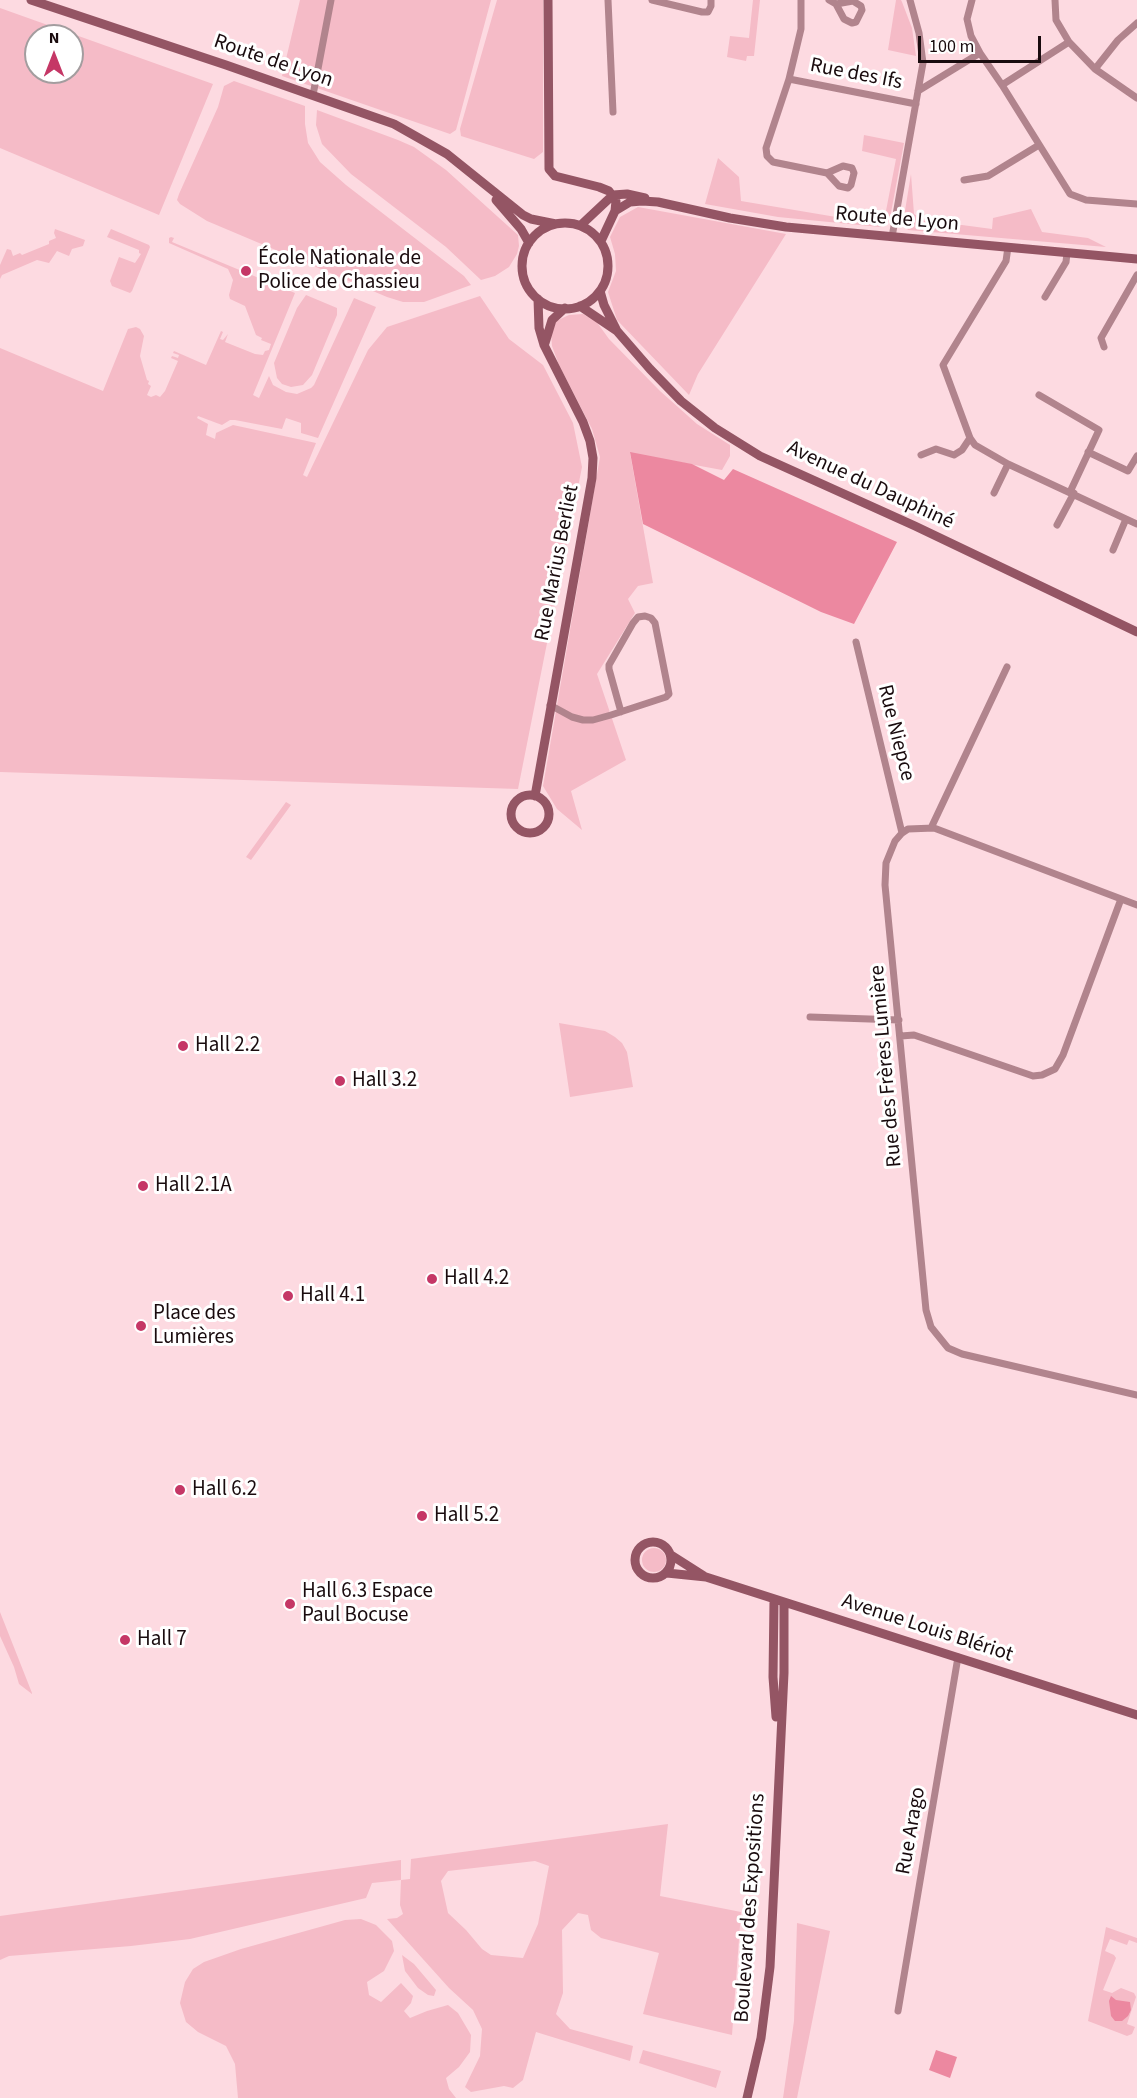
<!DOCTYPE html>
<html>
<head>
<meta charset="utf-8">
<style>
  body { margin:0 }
  #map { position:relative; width:1137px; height:2098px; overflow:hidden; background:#fddae1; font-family:"Source Sans 3",sans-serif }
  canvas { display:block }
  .north { position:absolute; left:24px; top:24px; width:60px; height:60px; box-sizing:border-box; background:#fff; border:2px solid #a39d9f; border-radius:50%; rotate:0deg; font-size:16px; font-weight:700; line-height:24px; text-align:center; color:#190b0e }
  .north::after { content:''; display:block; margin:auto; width:21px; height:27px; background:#c53766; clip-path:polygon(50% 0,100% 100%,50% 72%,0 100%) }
  .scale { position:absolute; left:918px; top:36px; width:123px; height:27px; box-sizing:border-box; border:3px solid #190b0e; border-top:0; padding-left:8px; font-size:18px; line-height:21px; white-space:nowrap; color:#190b0e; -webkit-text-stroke:4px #fff; paint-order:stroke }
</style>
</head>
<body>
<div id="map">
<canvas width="1137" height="2098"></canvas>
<div class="north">N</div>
<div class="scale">100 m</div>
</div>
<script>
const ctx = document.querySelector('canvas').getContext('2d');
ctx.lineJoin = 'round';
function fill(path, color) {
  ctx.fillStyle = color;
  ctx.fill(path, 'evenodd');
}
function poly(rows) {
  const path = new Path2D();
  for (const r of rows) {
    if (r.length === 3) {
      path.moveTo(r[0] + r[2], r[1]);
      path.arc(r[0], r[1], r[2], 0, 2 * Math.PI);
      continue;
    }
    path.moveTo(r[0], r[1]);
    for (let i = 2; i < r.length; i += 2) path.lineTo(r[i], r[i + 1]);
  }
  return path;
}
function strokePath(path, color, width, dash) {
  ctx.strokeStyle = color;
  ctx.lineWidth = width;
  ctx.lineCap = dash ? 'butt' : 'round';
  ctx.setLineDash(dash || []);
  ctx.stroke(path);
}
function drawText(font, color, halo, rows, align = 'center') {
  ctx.font = font + ' "Source Sans 3",sans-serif';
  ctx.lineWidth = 6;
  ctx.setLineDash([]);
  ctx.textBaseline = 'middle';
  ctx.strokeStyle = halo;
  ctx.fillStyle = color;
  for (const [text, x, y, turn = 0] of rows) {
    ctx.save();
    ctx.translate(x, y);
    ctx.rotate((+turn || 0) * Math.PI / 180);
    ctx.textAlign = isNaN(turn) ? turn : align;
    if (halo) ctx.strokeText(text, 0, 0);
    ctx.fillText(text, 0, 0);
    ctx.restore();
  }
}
const green = poly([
  [300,0,491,0,456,130,450,134,282,76],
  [497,0,543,0,543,152,534,159,461,136,460,129],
  [753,0,760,0,754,56,747,56,746,61,727,57,730,36,749,38],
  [896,0,901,0,902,2,912,28,916,56,888,50],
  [0,8,213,84,159,215,0,148],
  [36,36,72,36,72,72,36,72],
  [234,81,305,106,305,124,308,143,320,162,346,185,464,276,471,285,424,302,403,302,387,297,207,221,180,204,177,200,179,194,218,107,224,86],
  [317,110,398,140,414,147,446,170,518,235,519,246,517,254,509,267,495,276,481,280,446,247,351,174,322,144,316,125],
  [864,135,904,143,890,218,886,225,880,227,778,217,705,204,718,158,739,177,741,201,848,219,850,212,885,216,896,159,862,151],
  [911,174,914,214,931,225,962,225,992,229,993,218,1031,209,1042,232,1088,238,1106,247,908,230,903,223],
  [638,207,786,234,698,374,689,395,617,320,608,292,616,271,615,254,610,237,620,217],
  [55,229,85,240,83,246,72,249,69,256,57,251,49,263,37,260,2,275,0,279,0,265,7,249,11,250,13,256,20,253,22,255,49,244,49,241,56,238,54,233],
  [111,229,149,245,150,247,132,291,130,293,112,286,110,281,119,257,135,263,141,254,139,253,139,250,107,237],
  [171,237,174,238,172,242,295,293,253,395,259,398,269,376,273,385,286,392,297,394,311,388,314,385,354,298,376,307,318,438,301,433,301,423,286,418,282,429,235,420,230,420,222,425,198,416,197,418,208,424,206,435,215,439,216,433,233,425,316,443,303,475,307,477,368,350,387,327,480,296,509,339,543,365,573,423,582,467,518,789,0,772,0,348,103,391,128,329,136,327,140,329,144,336,140,356,147,380,149,381,148,384,151,386,147,395,151,397,156,395,160,397,165,391,178,361,171,358,172,356,178,358,179,355,173,353,174,351,206,365,221,331,223,332,220,339,223,340,228,334,225,342,255,354,263,355,265,351,269,350,271,344,261,340,262,338,256,335,245,306,230,299,229,295,233,280,228,269,169,243,169,238],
  [306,295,337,308,337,315,312,375,303,385,291,387,282,384,277,378,274,363,297,308],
  [583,314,596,321,609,339,660,391,697,424,730,445,730,456,722,470,630,453,653,583,638,586,628,599,635,613,597,674,626,760,571,791,582,830,557,809,543,786,600,457,592,429,559,365,552,346,551,333,556,321,569,315],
  [286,802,291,805,251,860,246,857],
  [559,1023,605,1031,615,1037,622,1043,627,1052,633,1087,570,1097],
  [654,1560,12],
  [0,1612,32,1693,32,1694,19,1684,14,1667,0,1636],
  [668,1824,660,1896,741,1912,732,2035,643,2014,659,1953,601,1938,591,1930,588,1915,578,1913,562,1930,563,1993,556,2014,570,2029,633,2046,630,2061,536,2032,523,2080,513,2088,504,2086,471,2092,465,2087,480,2056,482,2029,473,2010,449,1988,387,1919,397,1918,403,1914,400,1905,401,1880,372,1883,366,1898,190,1939,131,1946,9,1956,0,1960,0,1916,401,1860,401,1880,410,1879,411,1859],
  [535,1861,549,1866,538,1924,523,1958,491,1955,482,1949,466,1930,448,1913,441,1881,448,1871],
  [361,1919,376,1925,392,1941,394,1951,384,1971,367,1982,369,1995,381,2002,401,1983,413,1996,411,2003,404,2011,410,2018,427,2011,448,2005,458,2013,471,2035,470,2052,459,2067,446,2078,449,2089,456,2098,238,2098,235,2064,226,2046,198,2032,186,2022,180,2003,185,1982,193,1969,204,1962,241,1949,345,1920],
  [797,1923,830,1931,797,2098,783,2098,794,2021],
  [1106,1927,1137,1938,1137,1943,1129,1940,1127,1945,1110,1939,1105,1951,1114,1955,1116,1958,1103,1990,1112,1993,1121,1988,1134,1993,1136,1997,1127,2024,1135,2027,1132,2034,1127,2036,1088,2021],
  [402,1955,414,1964,436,1990,434,1996,428,1995,418,1988,405,1971],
  [643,2050,721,2071,716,2088,639,2063]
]);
const water = poly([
  [630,452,692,464,724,480,733,469,897,542,854,624,821,612,643,524],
  [1111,1996,1116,2000,1130,2002,1131,2010,1128,2016,1122,2021,1115,2021,1111,2016,1109,2001],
  [936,2050,957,2057,950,2078,929,2070]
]);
const street = poly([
  [608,0,613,112],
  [652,0,702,12,708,12,711,6,711,0],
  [801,0,801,29,789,79,766,148,767,156,773,162,827,173,839,186,848,188,851,185,854,173,852,168,843,166,827,173],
  [829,0,836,4,844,19,852,23,856,22,862,10,861,6,853,1,836,4],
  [972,0,967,19,971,36,980,53],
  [1055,0,1056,20,1069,42,1095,69,1137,98],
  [1095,69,1118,40,1137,23],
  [789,79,916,104],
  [1002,85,1069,42],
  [918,91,980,53,1002,85,1070,194,1086,200,1137,204],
  [313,95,331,0],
  [964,180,988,176,1039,145],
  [892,237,923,63,919,33,910,0],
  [1008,247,1006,261,943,365,970,438,975,445,1008,464,1137,524],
  [1045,297,1066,262,1067,253],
  [1104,347,1101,338,1137,275],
  [1039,395,1099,430,1070,492],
  [1088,452,1128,471,1137,456],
  [921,455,936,449,954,455,962,450,970,438],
  [994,493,1008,464],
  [1057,525,1074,493],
  [1113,550,1126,519],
  [856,642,902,833],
  [550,705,572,717,583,720,593,720,611,715,666,697,669,694,655,623,651,618,645,616,638,617,633,623,609,665,609,669,621,712],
  [931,828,1007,667],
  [1137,905,934,828,908,829,902,833,895,841,886,863,885,885,926,1310,931,1327,948,1348,962,1354,1137,1395],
  [810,1017,899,1020],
  [901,1036,914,1035,1033,1076,1042,1075,1055,1069,1063,1055,1121,899],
  [898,2011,958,1657]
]);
const secondary = poly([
  [31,0,226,65,394,124,447,154,523,215,531,219,556,224],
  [548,0,549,169,555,176,599,187,609,191,616,201,615,211],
  [496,200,521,229,529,243],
  [565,266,43],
  [581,225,613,195,627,194,645,198],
  [601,241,615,211,630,202,642,201,658,202,730,218,786,227,1137,259],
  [600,291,604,305,616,329],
  [580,306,617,331,650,369,681,401,715,428,760,456,915,526,1137,632],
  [545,343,552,320,565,308],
  [530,814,19],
  [535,796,592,478,593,458,590,441,583,422,544,345,539,328,538,299],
  [653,1560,18],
  [671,1555,704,1576],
  [667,1573,706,1577,1137,1715],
  [774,1600,773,1677,776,1717],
  [747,2098,761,2038,770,1967,784,1673,784,1603]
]);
const markers = [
  [246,271,6,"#c53766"],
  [183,1046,6,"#c53766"],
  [340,1081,6,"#c53766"],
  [143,1186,6,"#c53766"],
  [432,1279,6,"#c53766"],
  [288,1296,6,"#c53766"],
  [141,1326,6,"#c53766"],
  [180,1490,6,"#c53766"],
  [422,1516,6,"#c53766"],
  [290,1604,6,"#c53766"],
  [125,1640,6,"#c53766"]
];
const streetNames = [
  ["Route de Lyon",273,62,19],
  ["Rue des Ifs",856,75,11],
  ["Route de Lyon",897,220,5],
  ["Avenue du Dauphiné",870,486,25],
  ["Rue Marius Berliet",558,563,-79],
  ["Rue Niepce",895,733,76],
  ["Rue des Frères Lumière",887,1066,-95],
  ["Avenue Louis Blériot",927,1629,18],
  ["Rue Arago",912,1831,-80],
  ["Boulevard des Expositions",751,1908,-86]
];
const poiNames = [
  ["École Nationale de",258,259],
  ["Police de Chassieu",258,283],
  ["Hall 2.2",195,1046],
  ["Hall 3.2",352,1081],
  ["Hall 2.1A",155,1186],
  ["Hall 4.2",444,1279],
  ["Hall 4.1",300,1296],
  ["Place des",153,1314],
  ["Lumières",153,1338],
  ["Hall 6.2",192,1490],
  ["Hall 5.2",434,1516],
  ["Hall 6.3 Espace",302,1592],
  ["Paul Bocuse",302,1616],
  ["Hall 7",137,1640]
];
fill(green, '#f5bbc7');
fill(water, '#ec88a0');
strokePath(street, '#b1848d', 7);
strokePath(secondary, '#945564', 9);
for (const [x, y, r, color] of markers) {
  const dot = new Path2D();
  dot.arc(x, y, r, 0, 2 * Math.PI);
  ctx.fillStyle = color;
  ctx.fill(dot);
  strokePath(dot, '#fff', 2);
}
drawText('21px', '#190b0e', '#fff', streetNames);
drawText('21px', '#190b0e', '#fff', poiNames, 'left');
</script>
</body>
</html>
